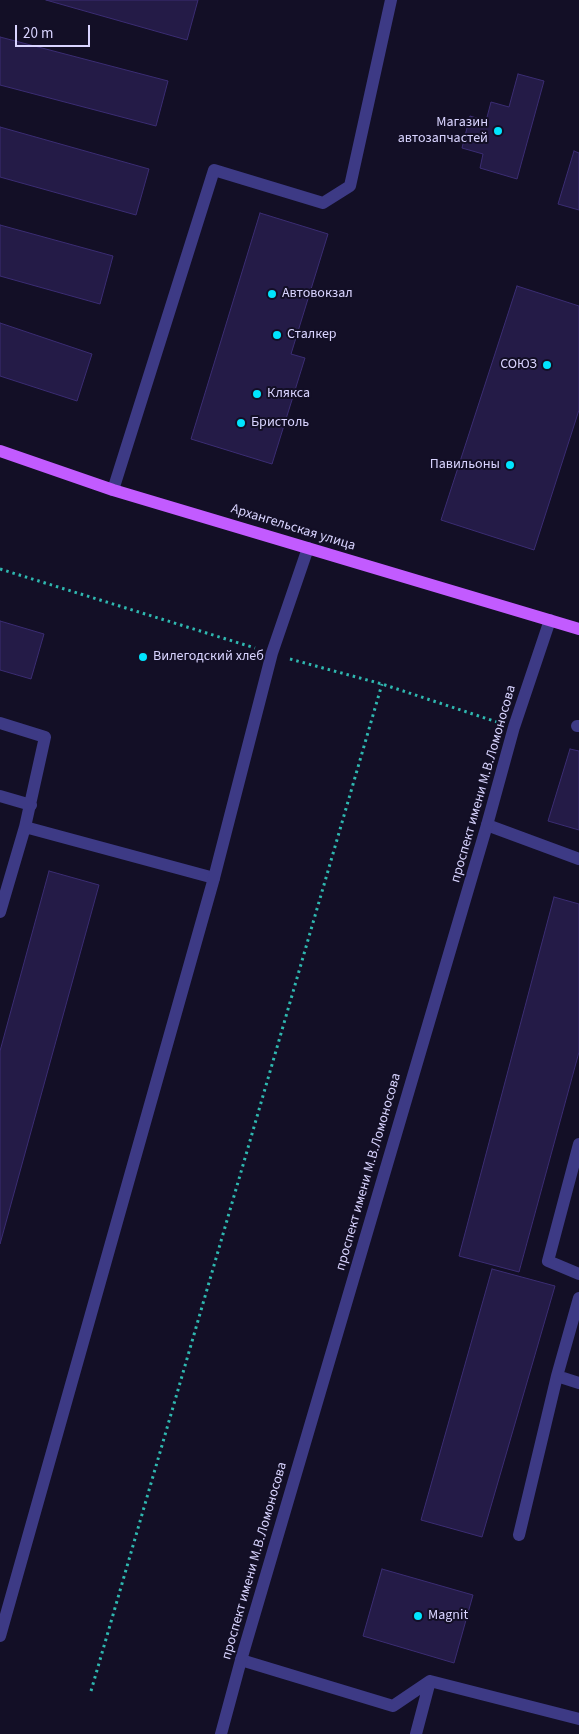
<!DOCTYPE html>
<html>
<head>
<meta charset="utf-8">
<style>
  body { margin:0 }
  #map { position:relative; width:579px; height:1734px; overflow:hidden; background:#130f26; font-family:"Source Sans 3",sans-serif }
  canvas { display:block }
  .scale { position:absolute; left:15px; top:25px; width:75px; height:22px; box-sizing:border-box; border:2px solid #d9d4ff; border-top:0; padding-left:6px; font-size:15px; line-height:18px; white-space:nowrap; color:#d9d4ff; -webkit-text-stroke:4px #130f26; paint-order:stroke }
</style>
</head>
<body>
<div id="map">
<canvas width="579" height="1734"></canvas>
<div class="scale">20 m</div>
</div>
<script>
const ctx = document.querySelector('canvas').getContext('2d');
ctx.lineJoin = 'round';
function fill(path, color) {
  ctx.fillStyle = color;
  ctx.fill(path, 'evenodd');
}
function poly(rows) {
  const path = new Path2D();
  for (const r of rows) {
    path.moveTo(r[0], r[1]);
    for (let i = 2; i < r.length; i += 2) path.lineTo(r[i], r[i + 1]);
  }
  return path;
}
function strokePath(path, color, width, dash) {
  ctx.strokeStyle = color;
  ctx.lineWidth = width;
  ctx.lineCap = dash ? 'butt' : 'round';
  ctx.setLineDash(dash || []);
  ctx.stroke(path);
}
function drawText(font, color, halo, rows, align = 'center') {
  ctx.font = font + ' "Source Sans 3",sans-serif';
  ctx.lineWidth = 4;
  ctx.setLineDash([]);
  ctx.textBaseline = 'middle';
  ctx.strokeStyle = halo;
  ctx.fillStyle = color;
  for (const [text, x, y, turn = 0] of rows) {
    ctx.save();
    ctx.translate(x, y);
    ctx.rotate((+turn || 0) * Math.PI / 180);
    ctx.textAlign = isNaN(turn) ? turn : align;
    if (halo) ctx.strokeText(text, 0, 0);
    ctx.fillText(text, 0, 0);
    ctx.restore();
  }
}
const building = poly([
  [46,0,198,0,187,40,46,0],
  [0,37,168,81,156,126,0,85,0,37],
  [518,74,544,81,517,179,480,168,483,154,462,148,470,116,486,121,491,102,509,107,518,74],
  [0,127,149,169,136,215,0,177,0,127],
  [574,151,579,153,579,210,558,204,574,151],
  [260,213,328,234,291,354,305,358,272,464,191,439,260,213],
  [0,225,113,256,100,304,0,276,0,225],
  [517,286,579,306,579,410,534,550,441,520,517,286],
  [0,323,92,354,77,401,0,376,0,323],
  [0,621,44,634,31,679,0,670,0,621],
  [570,749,579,751,579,830,548,821,570,749],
  [49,871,99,885,0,1244,0,1051,49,871],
  [554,897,579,904,579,1052,519,1272,459,1256,554,897],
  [492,1269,555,1286,482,1537,421,1520,492,1269],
  [382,1569,473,1595,454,1663,363,1636,382,1569]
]);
const path = poly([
  [0,569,255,648],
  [290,659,382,684,497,722],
  [91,1691,382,684]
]);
const lane = poly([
  [113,490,214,170,323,203,350,186,391,0],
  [0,723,45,737,25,827,214,878],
  [577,726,579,726],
  [0,796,31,805],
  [487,825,579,859],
  [0,912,25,827],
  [579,1144,548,1261,579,1274],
  [557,1376,579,1383],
  [519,1535,557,1376,579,1298],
  [241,1660,393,1706,430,1681,579,1719],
  [416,1734,430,1681]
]);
const street = poly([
  [0,1636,214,878,272,653,308,548],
  [221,1734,241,1660,487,825,514,727,550,620]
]);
const primary = poly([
  [0,451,113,490,579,629]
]);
const markers = [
  [498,131,5,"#00e5ff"],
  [272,294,5,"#00e5ff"],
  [277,335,5,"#00e5ff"],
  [547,365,5,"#00e5ff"],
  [257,394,5,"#00e5ff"],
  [241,423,5,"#00e5ff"],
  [510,465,5,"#00e5ff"],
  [143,657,5,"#00e5ff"],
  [418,1616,5,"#00e5ff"]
];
const poiNames = [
  ["Магазин",488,123,"right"],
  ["автозапчастей",488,139,"right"],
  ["Автовокзал",282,294],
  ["Сталкер",287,335],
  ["СОЮЗ",537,365,"right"],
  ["Клякса",267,394],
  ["Бристоль",251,423],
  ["Павильоны",500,465,"right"],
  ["Вилегодский хлеб",153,657],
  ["Magnit",428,1616]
];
const streetNames = [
  ["Архангельская улица",293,528,17],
  ["проспект имени М.В.Ломоносова",484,784,-74],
  ["проспект имени М.В.Ломоносова",369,1172,-74],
  ["проспект имени М.В.Ломоносова",255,1561,-74]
];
fill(building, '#241b47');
strokePath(building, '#3b2d73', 1);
strokePath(path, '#2fb8b0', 3, [2.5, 4]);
strokePath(lane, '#3d3a85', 12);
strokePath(street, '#3d3a85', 12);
strokePath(primary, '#c25bff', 12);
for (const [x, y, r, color] of markers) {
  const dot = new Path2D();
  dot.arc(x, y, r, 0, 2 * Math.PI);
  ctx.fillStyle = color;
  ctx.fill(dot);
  strokePath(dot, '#130f26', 2);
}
drawText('14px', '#d9d4ff', '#130f26', poiNames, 'left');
drawText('14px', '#d9d4ff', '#130f26', streetNames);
</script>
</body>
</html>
